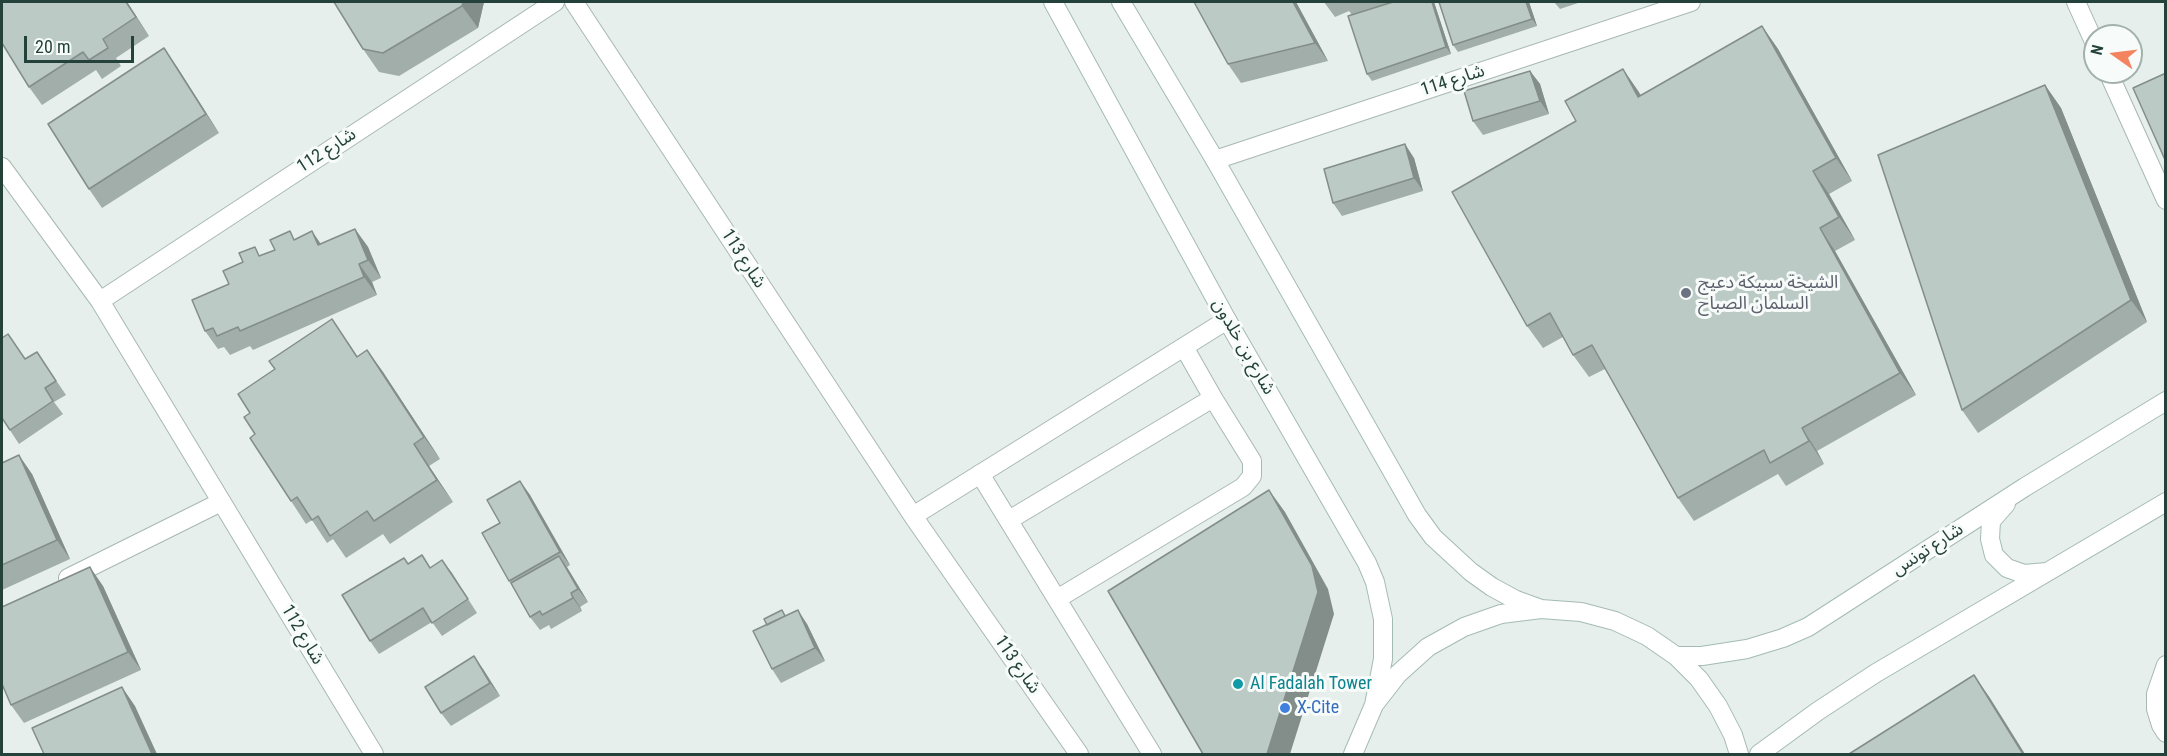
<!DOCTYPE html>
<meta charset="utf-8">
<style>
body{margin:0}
#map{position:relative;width:2167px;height:756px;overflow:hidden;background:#e6efeb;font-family:"Roboto Condensed",sans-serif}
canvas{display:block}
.frame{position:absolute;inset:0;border:3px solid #24423a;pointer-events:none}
.north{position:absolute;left:2083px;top:24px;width:60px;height:60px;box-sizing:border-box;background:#f7fbf9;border:2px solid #a3b1ad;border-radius:50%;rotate:284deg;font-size:16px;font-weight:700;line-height:24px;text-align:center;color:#24423a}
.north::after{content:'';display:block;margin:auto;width:21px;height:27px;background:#f4845f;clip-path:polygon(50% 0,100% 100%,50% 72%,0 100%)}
.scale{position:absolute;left:24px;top:36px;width:110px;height:27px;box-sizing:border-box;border:3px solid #24423a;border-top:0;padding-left:8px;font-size:18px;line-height:21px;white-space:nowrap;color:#24423a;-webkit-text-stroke:4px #f7fbf9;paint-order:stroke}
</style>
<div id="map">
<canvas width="2167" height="756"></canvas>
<div class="frame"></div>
<div class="north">N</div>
<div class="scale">20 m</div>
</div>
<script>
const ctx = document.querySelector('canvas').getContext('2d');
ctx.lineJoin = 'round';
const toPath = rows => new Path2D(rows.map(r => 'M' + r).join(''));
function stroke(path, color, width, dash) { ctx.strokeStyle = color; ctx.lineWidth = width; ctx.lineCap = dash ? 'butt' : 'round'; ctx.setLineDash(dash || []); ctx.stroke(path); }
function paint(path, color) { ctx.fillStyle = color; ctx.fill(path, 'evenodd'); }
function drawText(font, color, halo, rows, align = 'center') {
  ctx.font = font + ' "Roboto Condensed","Noto Sans Arabic",sans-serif'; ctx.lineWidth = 6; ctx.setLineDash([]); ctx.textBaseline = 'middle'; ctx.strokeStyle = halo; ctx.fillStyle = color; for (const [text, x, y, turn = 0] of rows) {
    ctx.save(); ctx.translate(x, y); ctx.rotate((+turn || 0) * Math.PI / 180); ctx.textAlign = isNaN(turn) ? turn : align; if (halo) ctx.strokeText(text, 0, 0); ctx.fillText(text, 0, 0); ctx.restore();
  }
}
const lane = toPath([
 [2076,2,2095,44],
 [2108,72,2166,200],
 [980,474,1152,754],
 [1009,520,1213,398],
 [68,578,221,502],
 [1057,599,1243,487,1252,476,1252,461,1213,398,1184,347],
 [2166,665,2156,694,2156,709,2161,725,2166,733]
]);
const street = toPath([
 [574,2,913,516,1079,754],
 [1215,160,1691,2],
 [2,167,100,301,374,754],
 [100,301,555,2],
 [913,516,1227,320]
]);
const secondary = toPath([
 [1053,2,1227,320,1367,563,1375,582,1383,619,1383,659,1374,705],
 [1121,2,1215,160,1417,515,1433,537,1471,572,1492,587,1516,600,1541,609],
 [2006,504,1991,521,1990,539,1994,555,2007,568,2024,574,2047,572],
 [1676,656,1702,656,1747,649,1783,638,1808,627,2025,487,2166,401],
 [1353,754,1374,705,1398,674,1428,647,1464,627,1501,614,1541,609,1581,612,1615,621,1647,636,1676,656,1699,679,1718,706,1733,735,1739,754],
 [1759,754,1818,711,1876,673,2166,502]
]);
stroke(lane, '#a8b8b2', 20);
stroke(street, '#a8b8b2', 20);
stroke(secondary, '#a4bbb3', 20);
stroke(lane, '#fff', 18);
stroke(street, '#fff', 18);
stroke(secondary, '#fff', 18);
paint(toPath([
 [127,2,149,36,116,58,121,66,102,79,96,70,42,105,29,87],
 [334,2,484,2,478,28,399,76,379,72,363,49],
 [1296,2,1328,61,1241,83,1228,64],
 [1324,2,1434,2,1451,54,1372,81,1367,74,1352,15,1349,11,1335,17],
 [1439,2,1529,2,1537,26,1458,52,1453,45],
 [1554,2,1581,2,1560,9],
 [1762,26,1778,49,1852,181,1829,194,1855,240,1835,251,1916,395,1817,451,1824,464,1786,486,1778,474,1694,521,1678,498,1605,369,1589,377,1573,355,1563,337,1543,348,1527,326,1576,121,1623,69,1641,95],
 [177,67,219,133,102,208,89,189],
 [1530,71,1540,84,1549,114,1483,135,1473,121],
 [2045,85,2061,108,2147,322,1978,433,1962,410],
 [1414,158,1423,191,1342,216,1333,203],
 [355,229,368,247,381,278,372,282,377,295,253,350,250,346,230,355,224,347,218,349,205,331,229,284,275,250,296,239,321,244],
 [348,342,357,356,367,350,383,372,440,459,429,466,453,502,390,544,383,534,346,558,333,539,327,543,312,520,306,524,291,501,255,434,250,413],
 [37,352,66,395,54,402,63,414,19,444,2,418,26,359],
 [2,463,32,474,70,559,2,590],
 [520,481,530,495,570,565,567,567,588,602,580,607,582,611,551,629,549,625,540,630,530,617,509,581,500,523],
 [442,560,477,613,442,636,432,622,379,654,370,641,408,564,431,567],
 [103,586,141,670,24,723,11,705],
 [782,610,786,616,807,624,825,661,781,683,772,669,767,625],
 [483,669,500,696,451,726,441,713]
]), '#a1aea9');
paint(toPath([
 [126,2,127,2,149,36,136,17],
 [463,2,484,2,478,28,462,6],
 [1293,2,1296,2,1328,61,1315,43],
 [1432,2,1434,2,1451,54,1446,47],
 [1526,2,1529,2,1537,26,1532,19],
 [1762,26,1778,49,1852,181,1836,158],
 [164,48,177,67,219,133,206,114],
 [1623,69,1638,91,1654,119,1638,97],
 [1530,71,1540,84,1549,114,1540,101],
 [2045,85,2061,108,2147,322,2131,300],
 [1405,144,1414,158,1423,191,1414,178],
 [1813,171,1829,194,1855,240,1839,217],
 [1820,228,1835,251,1916,395,1900,373],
 [355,229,368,247,381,278,368,260],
 [312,231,325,250,318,245],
 [359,264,372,282,377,295,364,277],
 [367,350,383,372,440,459,424,437],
 [1802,428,1817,451,1824,464,1809,441],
 [414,444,429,466,453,502,437,480],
 [19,455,32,474,70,559,57,540],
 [520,481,530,495,570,565,560,552],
 [1269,490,1285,512,1328,589,1334,614,1290,754,1267,754],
 [559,556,568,569,588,602,578,589],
 [442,560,452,573,477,613,468,599],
 [90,567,103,586,141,670,128,652],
 [571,593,580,607,582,611,573,598],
 [798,610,807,624,825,661,815,648],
 [474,656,483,669,500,696,490,683],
 [1974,675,1990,698,2025,754,2023,754],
 [122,687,135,706,157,754,152,754]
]), '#838d89');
const building = toPath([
 [2,2,126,2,136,17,103,39,108,48,89,60,83,52,29,87,2,43,2,2],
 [334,2,463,2,462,6,383,53,363,49,334,2],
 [1194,2,1293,2,1315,43,1228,64,1194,2],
 [1393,2,1432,2,1446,47,1367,74,1348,16,1393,2],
 [1439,2,1526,2,1532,19,1453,45,1439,2],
 [1762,26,1836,158,1813,171,1839,217,1820,228,1900,373,1802,428,1809,441,1770,463,1764,450,1678,498,1592,345,1573,355,1550,313,1527,326,1452,192,1576,121,1565,101,1623,69,1638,97,1762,26],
 [164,48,206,114,89,189,48,124,164,48],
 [1530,71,1540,101,1473,121,1464,91,1530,71],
 [2166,73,2166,162,2133,88,2166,73],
 [2045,85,2131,300,1962,410,1878,155,2045,85],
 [1405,144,1414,178,1333,203,1324,169,1405,144],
 [355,229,368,260,359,264,364,277,240,331,238,327,217,336,213,328,205,331,192,300,229,284,223,271,243,262,239,253,255,247,259,256,275,250,270,240,290,231,294,240,312,231,318,245,355,229],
 [332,319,357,357,367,350,424,437,414,444,437,480,374,521,367,511,330,536,318,516,312,520,297,497,291,501,250,438,255,434,244,417,250,413,238,394,275,369,269,361,332,319],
 [8,334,25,359,37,352,56,381,45,388,53,401,10,430,2,418,2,338,8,334],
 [19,455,57,540,2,565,2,463,19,455],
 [520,481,560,552,509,581,482,533,500,523,487,500,520,481],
 [1269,490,1312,566,1318,592,1267,754,1203,754,1108,591,1269,490],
 [422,555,430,568,442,560,468,599,432,623,423,608,370,641,342,595,404,558,408,564,422,555],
 [559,556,578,589,571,593,573,598,542,615,540,611,530,617,511,583,559,556],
 [90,567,128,652,11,705,2,684,2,607,90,567],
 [782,610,785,616,767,625,764,619,782,610],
 [798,610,815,648,772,669,753,631,798,610],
 [474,656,490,683,441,713,425,687,474,656],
 [1974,675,2023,754,1849,754,1974,675],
 [122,687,152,754,44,754,32,728,122,687]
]);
paint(building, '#bbcac4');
stroke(building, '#838d89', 1.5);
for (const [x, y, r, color] of [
 [1686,293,6,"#6b7280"],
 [1238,684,6,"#0f9aa8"],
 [1285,708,6,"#3f7fe0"]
]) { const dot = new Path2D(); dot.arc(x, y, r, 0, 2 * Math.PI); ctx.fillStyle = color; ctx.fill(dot); stroke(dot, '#f7fbf9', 2); }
drawText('18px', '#24423a', '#f7fbf9', [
 ["شارع 114",1453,81,-18],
 ["شارع 112",327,151,-33],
 ["شارع 113",743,259,57],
 ["شارع بن خلدون",1243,347,60],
 ["شارع تونس",1928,550,-33],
 ["شارع 112",302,635,59],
 ["شارع 113",1017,665,55]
]);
drawText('18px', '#5b616d', '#f7fbf9', [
 ["الشيخة سبيكة دعيج",1698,283],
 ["السلمان الصباح",1698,304]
], 'left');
drawText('18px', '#0d838f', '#f7fbf9', [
 ["Al Fadalah Tower",1250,684]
], 'left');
drawText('18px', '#366cbe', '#f7fbf9', [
 ["X-Cite",1297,708]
], 'left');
</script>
